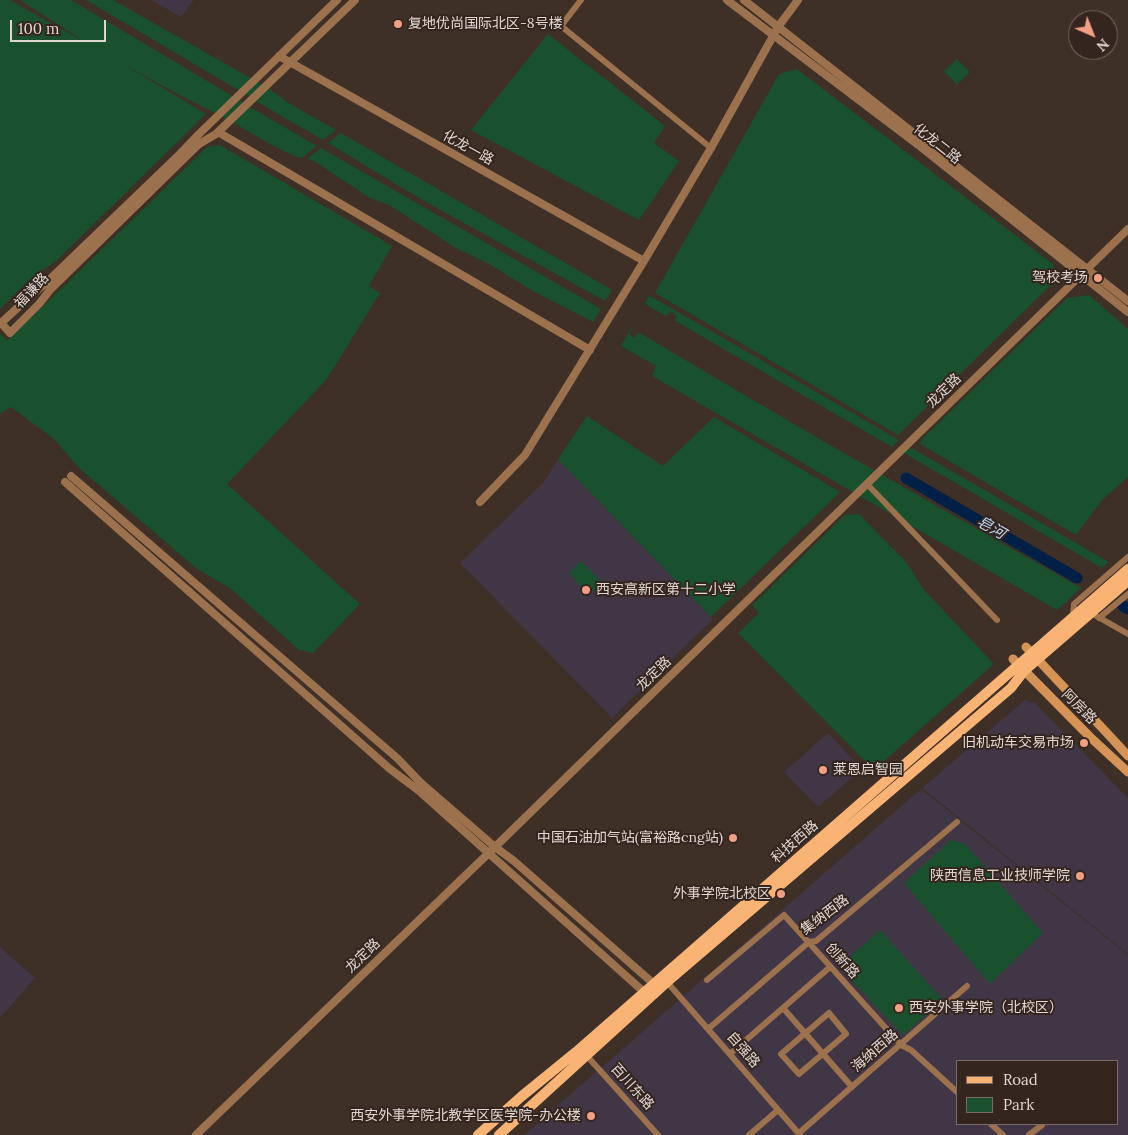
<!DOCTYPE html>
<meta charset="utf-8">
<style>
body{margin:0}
#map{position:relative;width:1128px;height:1135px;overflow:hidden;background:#3e2f27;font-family:Lora,serif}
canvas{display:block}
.legend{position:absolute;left:956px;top:1060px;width:162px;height:65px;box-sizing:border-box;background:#34251e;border:1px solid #796c66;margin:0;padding:6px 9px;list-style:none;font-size:15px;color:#e0d6d1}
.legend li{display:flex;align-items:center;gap:10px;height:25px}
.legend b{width:25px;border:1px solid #796c66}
.north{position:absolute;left:1068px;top:10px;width:50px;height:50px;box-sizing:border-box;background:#34251e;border:1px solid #796c66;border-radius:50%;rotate:136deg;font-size:14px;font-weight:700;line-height:20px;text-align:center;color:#e0d6d1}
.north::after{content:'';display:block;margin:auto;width:18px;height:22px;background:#f39f83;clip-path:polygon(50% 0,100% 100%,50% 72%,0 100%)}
.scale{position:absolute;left:10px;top:20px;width:96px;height:22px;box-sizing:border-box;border:2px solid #e0d6d1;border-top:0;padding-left:6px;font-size:15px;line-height:18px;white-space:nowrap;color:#e0d6d1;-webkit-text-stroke:4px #34251e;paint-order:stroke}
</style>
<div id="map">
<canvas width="1128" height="1135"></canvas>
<ul class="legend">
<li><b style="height:6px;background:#f8b375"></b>Road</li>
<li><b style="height:14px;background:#19502d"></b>Park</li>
</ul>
<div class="north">N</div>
<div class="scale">100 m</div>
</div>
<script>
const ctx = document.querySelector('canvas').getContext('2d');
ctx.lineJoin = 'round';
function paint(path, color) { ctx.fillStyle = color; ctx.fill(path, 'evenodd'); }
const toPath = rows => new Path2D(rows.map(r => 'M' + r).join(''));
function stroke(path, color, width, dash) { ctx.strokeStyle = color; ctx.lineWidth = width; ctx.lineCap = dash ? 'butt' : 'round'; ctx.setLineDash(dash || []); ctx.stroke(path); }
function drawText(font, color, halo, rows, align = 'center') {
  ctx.font = font + ' Lora,"Noto Sans SC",serif'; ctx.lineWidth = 4; ctx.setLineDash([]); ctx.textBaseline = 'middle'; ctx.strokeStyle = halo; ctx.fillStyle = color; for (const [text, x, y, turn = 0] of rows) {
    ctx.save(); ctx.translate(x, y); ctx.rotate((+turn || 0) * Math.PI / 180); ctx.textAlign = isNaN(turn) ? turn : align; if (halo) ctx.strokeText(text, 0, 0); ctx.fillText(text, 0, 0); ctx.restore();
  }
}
paint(toPath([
 [151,0,194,0,181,17],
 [558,459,713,619,612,718,460,563,544,482],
 [1025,700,1035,703,1128,798,1128,954,922,788],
 [828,733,862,769,818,807,784,772],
 [921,789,1128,955,1128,1135,524,1135],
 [957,1061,1117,1061,1117,1124,957,1124],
 [0,947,35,978,0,1018]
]), '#413645');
paint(toPath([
 [0,0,10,0,88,44,20,0,71,0,244,103,227,119,172,91,125,65,206,114,57,260,28,281,0,309],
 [86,0,113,0,263,85,250,97],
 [548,34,665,126,654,143,679,161,639,220,471,130],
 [957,59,970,72,957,85,944,71],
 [797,69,1053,264,1054,282,898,435,655,293,779,74],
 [267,87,287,102,336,130,323,140,254,100],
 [248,106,317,146,302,158,294,156,270,144,232,122],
 [341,133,612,290,605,301,419,198,328,143],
 [220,145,392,246,369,286,380,293,327,379,227,484,360,604,313,653,299,650,231,589,196,568,79,468,54,439,11,407,0,414,0,333,7,341,207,147],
 [321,148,601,309,593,322,531,290,491,265,456,248,389,205,370,198,314,161,307,159],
 [1089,295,1128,329,1128,477,1102,500,1076,535,920,444,922,439,1067,298],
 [649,296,661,302,899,440,892,447,674,320,677,317,671,311,666,316,645,304],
 [631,328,632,329,629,334,634,338,638,332,821,440,1081,588,1057,610,652,376,656,366,621,346],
 [587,416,663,466,714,417,840,492,711,617,558,459],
 [903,443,1109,562,1102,568,897,449],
 [859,514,907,563,924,590,994,664,874,770,738,633,759,613,752,605,845,515],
 [581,561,602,582,589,595,569,573],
 [951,840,965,844,1043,933,990,984,904,883],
 [880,930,943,1000,903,1035,839,967]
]), '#19502d');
stroke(toPath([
 [906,478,1077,578],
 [1123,606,1128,609]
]), '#002048', 11);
stroke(toPath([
 [581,0,561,26,711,148],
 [867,484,997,620],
 [1091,613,1128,634],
 [1073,616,1074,604,1128,557],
 [1099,618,1128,594],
 [707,980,784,915,901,1045,911,1050,957,1092],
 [667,982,800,1135],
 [783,1008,852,1087],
 [829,1013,846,1034,799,1074,781,1054,829,1013],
 [708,1029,809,942,816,941,957,822],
 [730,1054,830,967],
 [587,1056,658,1135],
 [991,1124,1003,1135],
 [799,1133,967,986],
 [749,1135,778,1110],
 [1029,1135,1042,1125]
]), '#9c714d', 6);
stroke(toPath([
 [337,0,199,134,178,156,45,284,27,299,1,323,10,333,39,304,50,290,199,144,216,134,355,0],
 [727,0,921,147,1128,312],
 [744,0,1128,301],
 [279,56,644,261],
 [218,132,590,350],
 [71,476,397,758,421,783,495,847,514,861,654,984],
 [65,482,390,769,418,790,644,992],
 [480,502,525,455,644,261,711,148,778,27,798,0],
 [196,1135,495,847,1128,229]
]), '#9c714d', 8);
stroke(toPath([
 [1026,647,1106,732,1128,756],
 [1013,659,1090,737,1128,772]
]), '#d69356', 9);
stroke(toPath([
 [478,1135,522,1096,576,1052,1128,569],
 [499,1135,667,982,1011,688,1024,671,1128,581]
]), '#f8b375', 10);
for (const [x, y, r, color] of [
 [398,24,5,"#f39f83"],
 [1098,278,5,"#f39f83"],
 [586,590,5,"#f39f83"],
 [1084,743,5,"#f39f83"],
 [823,770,5,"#f39f83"],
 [733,838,5,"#f39f83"],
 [1080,876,5,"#f39f83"],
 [781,894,5,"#f39f83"],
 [899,1008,5,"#f39f83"],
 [591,1116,5,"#f39f83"]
]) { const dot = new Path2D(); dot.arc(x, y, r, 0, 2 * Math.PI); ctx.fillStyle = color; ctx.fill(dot); stroke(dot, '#34251e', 2); }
drawText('14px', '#e0d6d1', '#34251e', [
 ["复地优尚国际北区-8号楼",408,24,"left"],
 ["驾校考场",1088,278],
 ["西安高新区第十二小学",596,590,"left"],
 ["旧机动车交易市场",1074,743],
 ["莱恩启智园",833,770,"left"],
 ["中国石油加气站(富裕路cng站)",723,838],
 ["陕西信息工业技师学院",1070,876],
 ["外事学院北校区",771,894],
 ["西安外事学院（北校区）",909,1008,"left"],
 ["西安外事学院北教学区医学院-办公楼",581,1116]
], 'right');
drawText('14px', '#e0d6d1', '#34251e', [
 ["化龙二路",937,144,38],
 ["化龙一路",468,148,29],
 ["福谦路",32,291,-47],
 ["龙定路",944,391,-44],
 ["龙定路",654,674,-44],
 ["阿房路",1079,707,45],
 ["科技西路",795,842,-41],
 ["集纳西路",825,915,-37],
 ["龙定路",363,956,-44],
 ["创新路",842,961,48],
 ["自强路",743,1050,49],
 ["海纳西路",875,1051,-41],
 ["百川东路",632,1087,48]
]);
drawText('italic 15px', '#bfd8f9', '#34251e', [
 ["皂河",991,528,30]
]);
</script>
